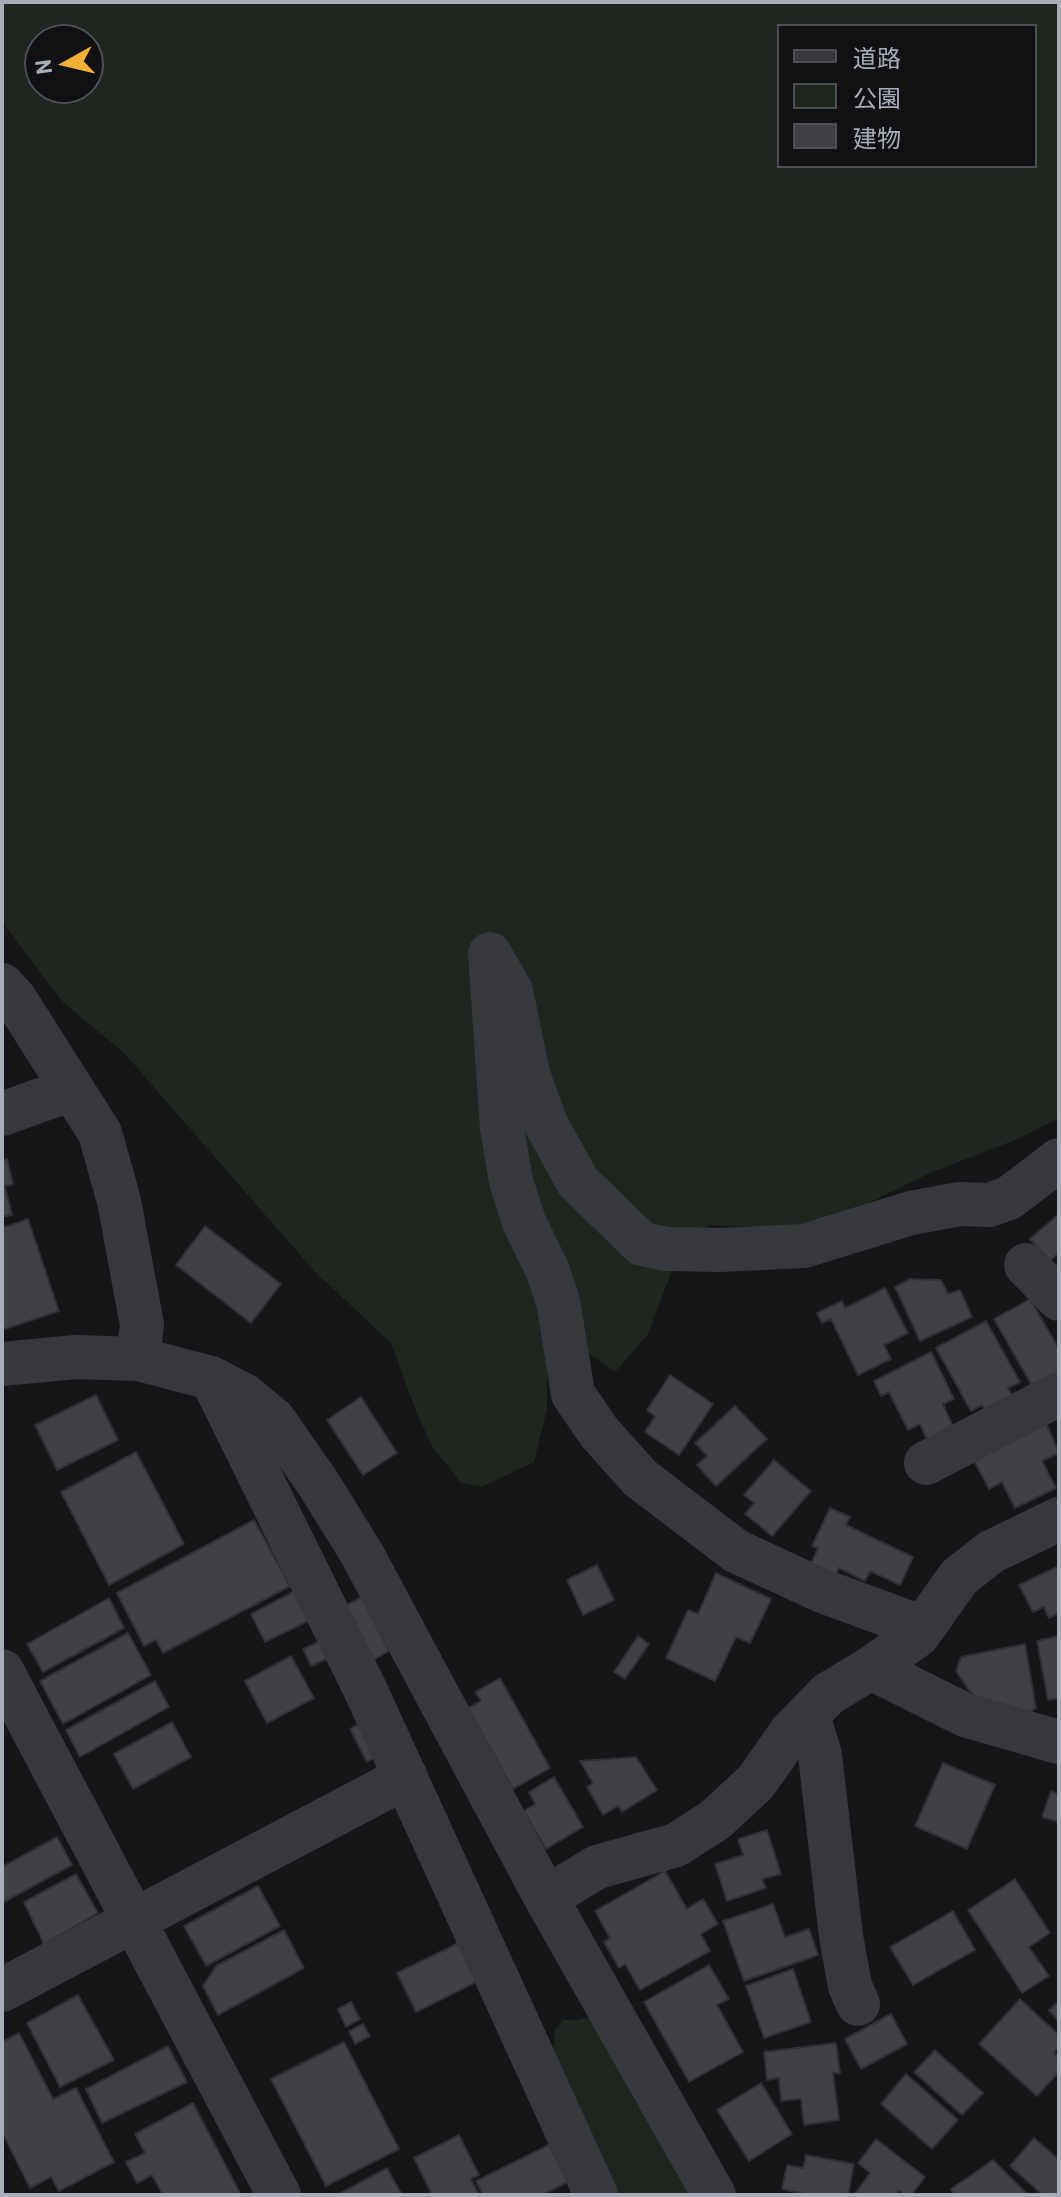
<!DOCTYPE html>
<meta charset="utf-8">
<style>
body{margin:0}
#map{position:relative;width:1061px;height:2197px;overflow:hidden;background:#161618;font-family:Barlow,"Noto Sans JP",sans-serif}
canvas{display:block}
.frame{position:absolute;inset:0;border:4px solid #a8adb8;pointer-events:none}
.legend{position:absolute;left:777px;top:24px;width:260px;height:144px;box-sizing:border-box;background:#111113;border:2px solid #4d4f55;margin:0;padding:10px 14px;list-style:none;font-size:24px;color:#a8adb8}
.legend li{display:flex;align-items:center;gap:16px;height:40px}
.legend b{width:40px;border:2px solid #4d4f55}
.north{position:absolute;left:24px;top:24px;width:80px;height:80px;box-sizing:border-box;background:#111113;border:2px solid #4d4f55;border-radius:50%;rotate:262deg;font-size:22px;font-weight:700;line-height:32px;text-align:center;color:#a8adb8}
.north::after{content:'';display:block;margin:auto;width:28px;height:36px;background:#f2b134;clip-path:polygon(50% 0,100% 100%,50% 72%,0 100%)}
</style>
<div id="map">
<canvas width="1061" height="2197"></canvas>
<div class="frame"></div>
<ul class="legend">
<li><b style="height:10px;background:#37383d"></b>道路</li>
<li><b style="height:22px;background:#1e261f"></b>公園</li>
<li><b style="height:22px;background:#404145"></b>建物</li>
</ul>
<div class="north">N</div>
</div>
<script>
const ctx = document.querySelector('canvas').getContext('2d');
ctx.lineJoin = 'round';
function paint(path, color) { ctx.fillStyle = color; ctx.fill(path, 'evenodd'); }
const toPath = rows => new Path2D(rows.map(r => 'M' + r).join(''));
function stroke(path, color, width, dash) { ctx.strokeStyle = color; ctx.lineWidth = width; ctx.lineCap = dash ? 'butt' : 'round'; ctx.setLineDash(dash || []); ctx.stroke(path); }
paint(toPath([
 [2,2,1059,2,1059,1118,1020,1138,928,1174,827,1223,772,1227,709,1225,671,1273,648,1334,615,1372,580,1348,547,1371,547,1409,534,1462,482,1487,461,1483,432,1446,416,1411,391,1343,314,1271,125,1054,63,1002,2,922],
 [779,26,1035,26,1035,166,779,166],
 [40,40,88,40,88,88,40,88],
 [587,2017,599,2027,627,2064,634,2101,652,2116,691,2195,617,2195,551,2069,555,2030,563,2020,579,2020]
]), '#1e261f');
const building = toPath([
 [7,1159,13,1184,5,1186,12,1215,2,1217,2,1161,7,1159],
 [1059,1214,1059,1253,1049,1261,1030,1239,1059,1214],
 [28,1219,59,1311,2,1330,2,1228,28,1219],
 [205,1226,281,1284,251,1323,176,1265,205,1226],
 [910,1279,941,1280,948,1294,960,1290,972,1317,920,1341,895,1287,910,1279],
 [885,1288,908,1333,884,1345,891,1359,858,1375,831,1319,822,1323,817,1313,842,1301,845,1308,885,1288],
 [1030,1299,1059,1349,1059,1377,1035,1391,994,1319,1030,1299],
 [986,1321,1020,1382,1008,1388,1013,1397,986,1413,982,1405,971,1411,936,1348,986,1321],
 [931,1352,954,1399,943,1404,953,1427,927,1440,920,1424,908,1430,889,1392,881,1396,874,1381,931,1352],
 [670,1375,713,1404,679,1455,645,1432,655,1416,647,1410,670,1375],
 [96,1395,118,1440,57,1470,35,1425,96,1395],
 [361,1397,397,1453,363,1475,327,1420,361,1397],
 [735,1406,767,1439,716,1486,697,1465,707,1456,695,1443,735,1406],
 [1046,1423,1059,1453,1042,1461,1056,1488,1015,1508,1002,1482,989,1489,973,1459,1046,1423],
 [136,1452,184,1544,109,1585,61,1492,136,1452],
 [774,1460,811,1491,772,1536,745,1514,754,1503,744,1495,774,1460],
 [830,1508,850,1517,846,1525,913,1557,900,1585,870,1571,865,1581,839,1568,835,1576,811,1564,818,1548,812,1546,830,1508],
 [254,1520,290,1586,163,1653,156,1640,144,1646,117,1593,254,1520],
 [597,1565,614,1600,583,1615,567,1580,597,1565],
 [1059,1566,1059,1613,1049,1618,1044,1607,1033,1612,1019,1585,1059,1566],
 [716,1573,771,1599,750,1643,736,1637,715,1681,666,1658,688,1610,698,1614,716,1573],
 [295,1591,310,1620,265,1642,251,1614,295,1591],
 [362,1597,389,1651,373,1660,345,1606,362,1597],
 [109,1598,124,1628,43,1672,27,1644,109,1598],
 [128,1633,151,1675,63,1724,40,1681,128,1633],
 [638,1636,649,1644,625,1679,614,1672,638,1636],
 [1059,1636,1059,1698,1048,1700,1037,1641,1059,1636],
 [325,1639,333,1656,311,1666,303,1649,325,1639],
 [1025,1644,1036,1708,1020,1720,985,1706,968,1689,956,1671,961,1657,1025,1644],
 [291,1656,314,1698,267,1723,245,1681,291,1656],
 [500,1678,550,1768,513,1789,468,1708,481,1701,475,1692,500,1678],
 [155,1681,169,1707,80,1757,66,1730,155,1681],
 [364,1721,381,1754,367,1762,350,1729,364,1721],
 [172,1722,191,1757,133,1789,114,1754,172,1722],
 [636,1757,657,1790,622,1812,618,1806,603,1815,587,1787,593,1783,580,1761,636,1757],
 [943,1763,995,1785,967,1849,915,1826,943,1763],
 [554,1777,583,1827,546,1849,524,1811,535,1804,529,1792,554,1777],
 [1051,1791,1058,1794,1059,1791,1059,1822,1042,1817,1051,1791],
 [767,1830,781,1874,762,1879,766,1888,727,1901,715,1864,743,1855,738,1839,767,1830],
 [57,1837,72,1865,2,1903,2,1867,57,1837],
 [665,1871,687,1909,703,1899,718,1924,701,1934,710,1951,640,1990,625,1964,619,1968,604,1942,610,1938,595,1911,665,1871],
 [76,1874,98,1913,44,1944,24,1902,76,1874],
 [1015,1879,1050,1933,1029,1947,1049,1976,1022,1993,968,1910,1015,1879],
 [258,1886,280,1926,206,1966,184,1926,258,1886],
 [773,1904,785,1937,809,1929,818,1955,744,1981,723,1921,773,1904],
 [953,1911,975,1950,913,1985,890,1947,953,1911],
 [284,1930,304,1968,218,2015,203,1986,216,1966,284,1930],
 [463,1941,482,1979,416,2012,397,1973,463,1941],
 [709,1965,729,1999,717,2005,743,2052,689,2082,644,2002,709,1965],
 [793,1969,811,2022,764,2038,746,1986,793,1969],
 [78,1995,114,2060,60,2087,27,2023,78,1995],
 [1020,1999,1059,2035,1059,2047,1054,2053,1059,2058,1059,2072,1037,2096,979,2044,1020,1999],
 [1059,2001,1059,2022,1049,2010,1059,2001],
 [351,2002,360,2019,346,2027,338,2009,351,2002],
 [891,2014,907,2044,861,2069,845,2039,891,2014],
 [363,2024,370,2036,355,2044,349,2031,363,2024],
 [19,2033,53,2099,76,2088,114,2162,59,2191,51,2177,30,2188,2,2132,2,2042,19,2033],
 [344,2042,399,2149,326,2186,271,2079,344,2042],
 [836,2043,840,2073,833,2073,839,2120,804,2125,801,2099,781,2101,779,2078,767,2080,764,2052,836,2043],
 [168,2046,187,2082,102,2123,86,2089,168,2046],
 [935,2050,983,2093,962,2115,914,2072,935,2050],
 [906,2074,958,2120,932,2149,881,2104,906,2074],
 [761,2083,792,2134,749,2161,717,2110,761,2083],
 [193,2103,241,2195,163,2195,152,2175,137,2183,126,2162,145,2153,135,2134,193,2103],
 [459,2135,479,2175,471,2179,479,2195,432,2195,414,2158,459,2135],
 [1034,2138,1059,2160,1059,2195,1043,2195,1010,2166,1034,2138],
 [876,2139,925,2177,911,2195,904,2195,899,2190,895,2195,854,2195,870,2173,858,2163,876,2139],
 [549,2145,568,2182,542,2195,483,2195,476,2181,549,2145],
 [806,2155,854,2164,848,2195,800,2195,801,2193,782,2189,787,2165,803,2168,806,2155],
 [993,2160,1028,2195,954,2195,951,2189,993,2160],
 [387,2168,402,2195,337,2195,387,2168]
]);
paint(building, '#404145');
stroke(building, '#303034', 2);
stroke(toPath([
 [2,985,15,999,72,1089],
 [2,1114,72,1089,100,1133,119,1201,142,1325,138,1359],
 [1026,1265,1059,1299],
 [2,1364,76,1357,138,1359,211,1378,244,1395,274,1420,318,1483,362,1554,546,1898,714,2195],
 [212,1379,365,1689,596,2195],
 [926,1463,1059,1394],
 [923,1628,820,1590,736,1551,640,1478,599,1432,573,1394,558,1301,547,1269,524,1222,511,1181,502,1128,490,954,511,991,528,1074,546,1124,578,1182,642,1244,667,1249,720,1250,804,1246,911,1213,960,1204,989,1205,1009,1198,1059,1160],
 [871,1668,965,1715,1059,1742],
 [2,1671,279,2195],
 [808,1715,820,1755,841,1936,850,1986,858,2004],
 [546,1898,597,1867,676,1845,715,1820,756,1782,791,1732,828,1694,871,1668,918,1635,959,1577,991,1552,1059,1519],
 [2,1990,406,1777]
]), '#37383d', 44);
</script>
